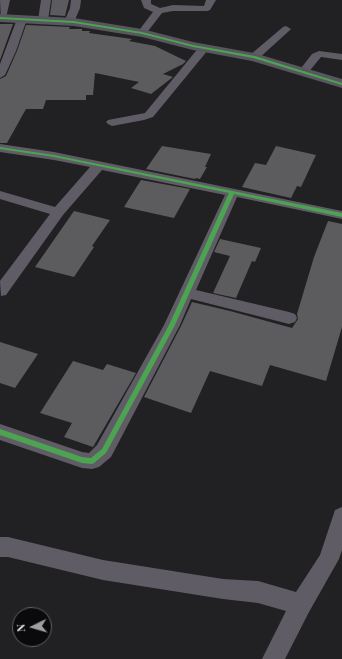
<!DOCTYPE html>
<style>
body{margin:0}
#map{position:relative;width:342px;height:659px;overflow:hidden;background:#212023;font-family:"Playfair Display",serif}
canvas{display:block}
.north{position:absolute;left:12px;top:607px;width:40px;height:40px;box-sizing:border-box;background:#0a090c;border:1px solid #616063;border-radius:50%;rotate:265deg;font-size:11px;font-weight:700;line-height:16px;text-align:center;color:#e3e2e6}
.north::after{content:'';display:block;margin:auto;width:14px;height:18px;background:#9f9ea2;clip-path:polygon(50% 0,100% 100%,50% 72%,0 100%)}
</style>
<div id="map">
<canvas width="342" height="659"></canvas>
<div class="north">N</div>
</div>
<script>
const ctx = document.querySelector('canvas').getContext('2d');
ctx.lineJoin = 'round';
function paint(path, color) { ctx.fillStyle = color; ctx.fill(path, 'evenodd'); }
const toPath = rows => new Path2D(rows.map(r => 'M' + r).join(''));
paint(toPath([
 [52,0,69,0,65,16,50,15],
 [0,24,13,24,0,60],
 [26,25,70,27,69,29,82,29,82,31,90,31,89,33,132,39,129,41,155,46,186,61,183,64,163,74,173,77,151,94,131,88,139,82,95,73,93,95,86,95,86,100,46,100,43,109,26,109,7,143,0,143,0,79,6,76,17,51],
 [162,146,211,154,205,167,207,167,200,179,196,178,195,179,146,169],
 [276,146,316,155,301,187,297,186,291,198,242,187,255,163,266,165],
 [141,180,190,189,174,218,124,207],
 [74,211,110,220,92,246,94,247,74,277,35,267],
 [328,221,342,224,342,327,326,381,270,365,262,386,210,371,191,413,144,397,181,326,192,302,230,311,292,328,298,319,297,314,314,257],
 [220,239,261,248,255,262,252,261,236,298,213,293,230,256,214,252],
 [0,342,38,354,15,388,0,383],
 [73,361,103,370,107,364,136,373,93,447,64,437,72,423,40,413]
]), '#5c5c5e');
paint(toPath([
 [0,0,10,0,6,18,1,21,0,0],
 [41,0,51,0,48,20,43,23,38,20,41,0],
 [71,0,81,0,80,8,74,22,69,25,64,22,70,8,71,0],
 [141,0,151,0,151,4,160,8,173,5,204,6,206,0,216,0,210,10,207,11,173,11,162,13,145,35,142,36,137,33,153,12,144,8,141,0],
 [22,16,27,19,16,51,5,75,0,78,0,64,17,19,22,16],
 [286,26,291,29,289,31,258,59,250,59,249,57,250,55,283,27,286,26],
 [204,45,208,46,209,48,208,50,153,117,144,120,112,126,108,124,106,122,108,120,145,113,200,46,204,45],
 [319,51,342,54,342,60,321,57,307,74,299,74,298,72,312,54,319,51],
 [0,144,54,152,342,211,342,219,237,197,196,290,289,312,295,314,297,318,295,322,289,324,191,299,180,325,111,457,99,467,92,469,82,468,0,440,0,424,82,452,89,453,97,445,164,325,225,195,102,170,63,215,6,295,1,296,0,281,50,214,0,199,0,191,55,207,90,167,54,160,0,152,0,144],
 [342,507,342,550,339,559,309,612,285,659,262,659,286,611,258,603,223,599,103,580,8,557,0,557,0,537,8,537,103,560,223,579,258,581,296,592,320,555,335,510,342,507]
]), '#5f5c65');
paint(toPath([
 [0,14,74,18,142,29,193,42,254,53,342,79,342,88,252,61,193,50,142,37,74,26,0,22,0,14]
]), '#58565e');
paint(toPath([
 [0,17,74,21,142,32,193,45,255,56,342,83,342,85,253,58,193,47,142,34,74,23,0,19,0,17],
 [0,147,54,155,342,213,342,217,234,194,175,325,106,453,94,463,92,464,82,463,0,435,0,429,82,457,91,458,102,449,169,325,229,193,54,157,0,149,0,147]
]), '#4ca352');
</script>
